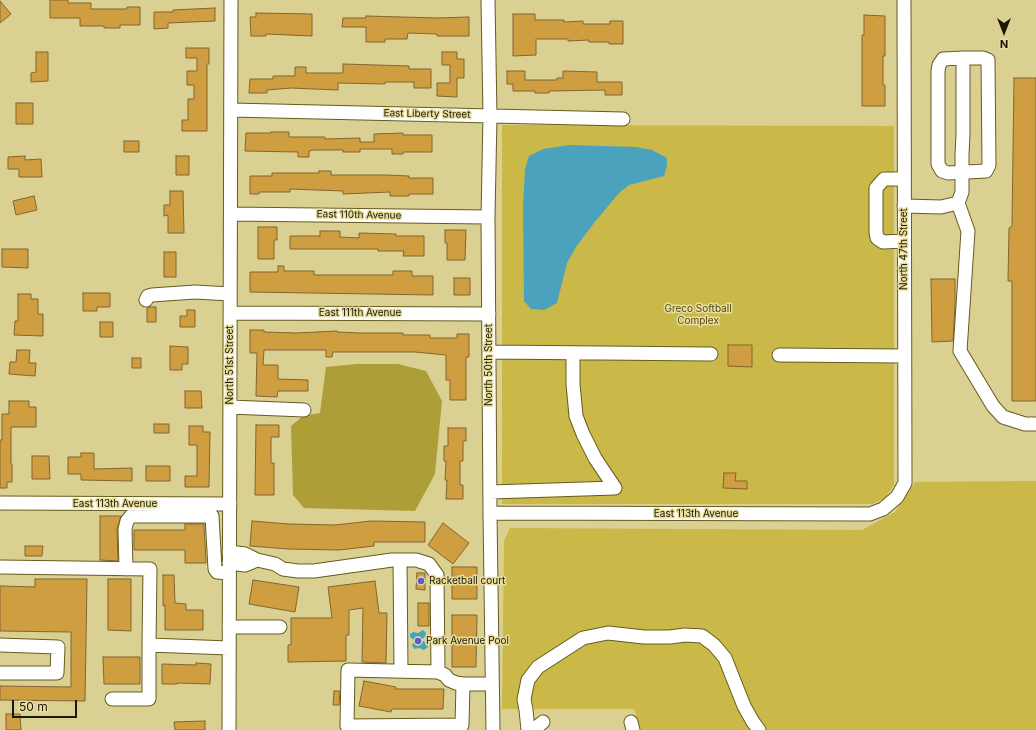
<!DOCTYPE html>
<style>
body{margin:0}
#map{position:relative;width:1036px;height:730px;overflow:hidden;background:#d9d092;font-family:Inter,sans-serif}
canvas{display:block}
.north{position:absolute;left:984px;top:12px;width:40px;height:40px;-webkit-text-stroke:3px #e7dd9f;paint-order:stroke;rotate:180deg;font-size:11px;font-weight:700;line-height:16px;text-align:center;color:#1c1801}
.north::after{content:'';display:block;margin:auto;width:14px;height:18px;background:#1c1801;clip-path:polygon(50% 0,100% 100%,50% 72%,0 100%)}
.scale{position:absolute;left:12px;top:700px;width:65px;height:18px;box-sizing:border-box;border:2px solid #1c1801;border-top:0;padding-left:5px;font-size:12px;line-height:14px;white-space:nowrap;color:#1c1801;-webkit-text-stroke:3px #e7dd9f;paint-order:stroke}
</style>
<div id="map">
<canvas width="1036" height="730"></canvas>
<div class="north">N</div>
<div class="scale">50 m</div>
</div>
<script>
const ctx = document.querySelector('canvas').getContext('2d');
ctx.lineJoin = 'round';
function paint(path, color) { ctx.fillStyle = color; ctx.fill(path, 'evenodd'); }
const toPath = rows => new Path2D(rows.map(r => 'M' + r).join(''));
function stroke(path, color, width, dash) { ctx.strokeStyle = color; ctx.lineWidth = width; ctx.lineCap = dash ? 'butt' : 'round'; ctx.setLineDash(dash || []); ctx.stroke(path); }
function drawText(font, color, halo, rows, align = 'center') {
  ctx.font = font + ' Inter,sans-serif'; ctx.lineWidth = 3; ctx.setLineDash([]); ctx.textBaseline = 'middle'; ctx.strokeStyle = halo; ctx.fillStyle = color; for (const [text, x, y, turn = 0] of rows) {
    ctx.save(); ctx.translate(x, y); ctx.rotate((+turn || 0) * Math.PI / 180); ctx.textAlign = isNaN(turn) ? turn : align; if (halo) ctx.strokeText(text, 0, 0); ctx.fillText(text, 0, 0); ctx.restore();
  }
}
paint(toPath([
 [502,125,894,126,894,485,885,498,873,504,502,504],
 [1036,481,1036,730,641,730,634,709,502,709,504,541,510,528,862,530,895,512,915,482]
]), '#cab848');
paint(toPath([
 [356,364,398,364,426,371,442,401,435,474,415,511,304,508,293,495,291,426,303,416,320,413,326,367]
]), '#ae9e37');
paint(toPath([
 [570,145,636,147,652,150,667,158,667,166,664,176,629,185,619,193,594,223,576,247,567,263,557,303,544,310,531,309,524,301,523,208,525,169,529,156,543,149],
 [423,630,426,633,425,637,422,639,423,641,427,643,428,647,424,650,419,648,414,649,412,645,415,641,410,637,410,634,413,632,418,633]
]), '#4aa2bd');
const building = toPath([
 [50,0,68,0,68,3,91,3,91,9,127,9,127,7,140,7,140,25,120,25,120,28,104,28,104,26,80,26,80,18,50,18,50,0],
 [0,1,11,14,0,23,0,1],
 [215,8,215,21,168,23,168,28,154,29,154,12,173,12,173,10,215,8],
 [256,13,312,14,312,36,266,34,266,36,251,36,250,17,256,17,256,13],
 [513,14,535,14,535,20,564,20,564,22,583,21,583,24,610,24,610,21,623,21,623,44,609,44,609,42,589,42,589,40,568,41,568,39,536,39,536,55,513,56,513,14],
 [864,15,885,16,885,56,883,56,883,85,885,85,885,106,862,106,862,35,864,35,864,15],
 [366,16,438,18,469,17,469,36,437,36,437,34,408,33,407,39,385,39,385,42,366,42,366,27,342,27,343,18,366,18,366,16],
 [186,48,209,48,209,64,207,64,207,131,182,131,182,120,188,120,188,99,194,99,194,85,187,85,187,71,197,71,197,58,186,58,186,48],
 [36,52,48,52,48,81,31,82,31,73,36,72,36,52],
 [442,52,457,52,457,59,464,59,464,78,457,78,457,97,437,96,437,83,450,83,450,65,442,65,442,52],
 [343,64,409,66,409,69,431,69,431,88,414,88,414,82,385,82,385,84,338,83,338,90,291,88,267,90,267,93,249,93,250,79,273,79,273,76,295,76,295,67,306,67,306,73,343,73,343,64],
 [507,71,525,71,525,80,557,80,557,78,563,78,563,71,597,72,597,82,622,82,622,95,605,95,605,90,549,91,549,93,535,93,535,91,513,91,513,84,507,84,507,71],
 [1014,78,1036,78,1036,401,1012,401,1012,281,1008,281,1009,228,1012,226,1014,78],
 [16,103,33,103,33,124,16,124,16,103],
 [271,132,289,132,289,137,325,137,325,139,360,138,360,142,374,142,374,134,403,133,403,135,432,135,432,152,403,152,403,154,392,154,392,149,360,149,360,152,343,152,343,150,314,150,309,151,309,157,298,157,298,152,245,151,246,133,271,133,271,132],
 [124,141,139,141,139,152,124,152,124,141],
 [25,156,25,160,41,159,42,177,19,177,19,169,8,169,8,157,25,156],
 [176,156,189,156,189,175,176,175,176,156],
 [319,171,331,171,331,175,386,175,409,176,409,178,433,178,433,194,409,194,409,196,390,196,390,192,343,194,343,191,290,189,290,192,259,192,259,194,250,194,250,176,272,176,272,173,319,173,319,171],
 [170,191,183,191,184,233,168,233,168,215,164,216,164,205,170,205,170,191],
 [34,196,37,210,16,215,13,201,34,196],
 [258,227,277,227,277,240,274,240,274,259,258,259,258,227],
 [445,230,466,230,465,260,447,260,447,243,445,243,445,230],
 [320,231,340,231,340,237,359,238,359,233,396,234,396,236,424,236,424,256,403,256,404,251,378,251,378,249,290,249,290,236,320,236,320,231],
 [2,249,28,249,28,268,2,267,2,249],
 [164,252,176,252,176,277,164,277,164,252],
 [278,266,284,266,284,271,314,271,314,275,393,275,393,271,412,271,412,276,433,276,433,295,250,292,250,272,278,272,278,266],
 [454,278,470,278,470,295,454,295,454,278],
 [931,279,955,279,955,305,953,341,932,342,931,279],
 [83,293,110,293,110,307,97,307,97,311,83,311,83,293],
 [18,294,31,294,31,299,38,299,38,314,43,314,43,336,14,335,15,321,18,321,18,294],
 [150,307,156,307,156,322,147,322,147,308,150,307],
 [187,310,195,310,195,327,180,327,180,316,187,316,187,310],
 [100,322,113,322,113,337,100,337,100,322],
 [250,330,264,330,264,332,296,333,337,331,337,332,360,333,403,333,403,335,430,335,430,338,457,338,457,334,469,334,469,357,466,357,466,400,450,400,450,380,446,380,446,355,415,352,333,352,332,357,326,357,326,350,264,350,263,365,278,365,278,379,308,380,308,391,278,391,277,397,256,396,257,353,250,353,250,330],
 [728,345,752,345,752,367,728,366,728,345],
 [170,346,188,347,188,364,182,364,182,370,170,370,170,346],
 [17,350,30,350,29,363,36,363,35,376,9,374,10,362,16,362,17,350],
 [132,358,141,358,141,368,132,368,132,358],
 [185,391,201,391,202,408,185,408,185,391],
 [9,401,29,401,29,407,36,407,36,427,11,427,11,464,12,464,12,482,7,482,7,488,0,488,0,440,2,440,2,414,9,414,9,401],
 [154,424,169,424,169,433,154,433,154,424],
 [256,425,279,425,279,437,271,437,271,463,274,463,274,495,255,495,256,425],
 [189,426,203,426,203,432,210,432,209,487,185,487,185,476,197,476,197,445,189,445,189,426],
 [448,428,466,428,466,441,463,441,463,461,460,461,460,485,463,485,463,499,446,499,447,480,445,480,446,461,444,461,444,446,448,446,448,428],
 [81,453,94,453,94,469,132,468,132,481,81,480,81,474,68,474,68,457,81,457,81,453],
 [32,456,49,456,50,479,32,479,32,456],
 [146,466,170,466,170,481,146,481,146,466],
 [724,473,736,473,735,481,747,481,747,489,723,488,724,473],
 [100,516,121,516,117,529,118,561,100,560,100,516],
 [252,521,289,524,335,525,371,521,425,522,425,542,374,542,374,546,339,550,288,549,250,546,252,521],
 [443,523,469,543,453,564,428,545,443,523],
 [185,524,204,524,206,563,185,563,185,550,134,550,134,530,185,530,185,524],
 [25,546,43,546,42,556,25,556,25,546],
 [452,567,477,567,477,599,452,599,452,567],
 [417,573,425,573,425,590,416,589,417,573],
 [163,575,174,575,175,603,186,604,186,610,203,610,203,630,165,630,165,605,163,606,163,575],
 [35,579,87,579,85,701,0,700,0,686,71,687,71,632,0,631,0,586,35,587,35,579],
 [108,579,131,579,131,631,108,630,108,579],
 [253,580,299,587,295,612,249,604,253,580],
 [375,581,379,613,387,613,386,663,362,662,363,608,349,610,349,635,346,635,346,661,288,662,288,645,291,645,291,618,332,618,328,587,375,581],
 [418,603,429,603,429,626,418,626,418,603],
 [452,615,477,615,476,667,452,667,452,615],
 [103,657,140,657,140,684,104,684,103,657],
 [196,663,211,664,210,684,177,683,177,684,162,684,162,664,196,665,196,663],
 [364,681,396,687,395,689,444,689,443,709,392,709,391,712,359,706,364,681],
 [334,691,340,691,339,705,333,705,334,691],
 [6,714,20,714,21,730,6,730,6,714],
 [205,721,205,730,175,730,174,722,205,721]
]);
paint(building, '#cf9e41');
stroke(building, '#83652f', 1);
const minor = toPath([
 [488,0,490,116,488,217,490,513,493,730],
 [963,58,983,58,988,60,989,165,986,171,948,173,942,171,938,164,938,71,939,65,943,59,963,58],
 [231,110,623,119],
 [904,179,884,179,876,188,876,232,877,238,883,242,904,241],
 [958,203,968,231,960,351,993,406,1003,417,1025,424,1036,424],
 [904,206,941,207,958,203,962,192,962,155,963,134,963,58],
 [231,214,488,217],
 [146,300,148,296,152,295,195,292,230,294],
 [230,313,489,314],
 [489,352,711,354],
 [779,355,904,356],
 [230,407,304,410],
 [490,492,615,488,595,458,583,434,576,416,573,384,573,353],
 [0,503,230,504],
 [490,513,870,514,883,509,897,497,905,483,904,0],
 [229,552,245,554,257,560,275,564,283,569,298,571,314,571,392,560,416,560,429,564,437,575,438,672],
 [400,560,401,671],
 [229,563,245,565,257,560],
 [0,567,150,569,149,645,229,648],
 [126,569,125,529,127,521,131,516,212,516,215,569,217,572,229,573],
 [229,627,280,627],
 [0,645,58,647,57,673,0,673],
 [463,684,462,725,347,726,348,670,438,672,445,675,449,680,456,683,463,684,492,684],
 [112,699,149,699,149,645],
 [631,722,633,730],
 [229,730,231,0],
 [528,730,526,710,524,699,528,680,538,667,583,638,608,633,644,637,670,637,685,635,702,636,714,645,725,658,744,706,753,722,759,730],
 [537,730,538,726,543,722]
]);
stroke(minor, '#655c1f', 15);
stroke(minor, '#fff', 13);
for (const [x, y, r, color] of [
 [421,581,4,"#5f58d1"],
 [418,641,4,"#5f58d1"]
]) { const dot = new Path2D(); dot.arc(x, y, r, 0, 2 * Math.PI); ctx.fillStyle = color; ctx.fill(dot); stroke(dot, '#e7dd9f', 1.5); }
drawText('10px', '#1c1801', '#e7dd9f', [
 ["East Liberty Street",427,114,1],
 ["East 110th Avenue",359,215,1],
 ["North 47th Street",904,249,-90],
 ["East 111th Avenue",360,313],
 ["North 51st Street",230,365,-90],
 ["North 50th Street",489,365,-90],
 ["East 113th Avenue",115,504],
 ["East 113th Avenue",696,514]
]);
drawText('10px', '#514912', '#e7dd9f', [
 ["Greco Softball",698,309],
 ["Complex",698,321]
]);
drawText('10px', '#1c1801', '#e7dd9f', [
 ["Racketball court",429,581],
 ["Park Avenue Pool",426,641]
], 'left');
</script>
